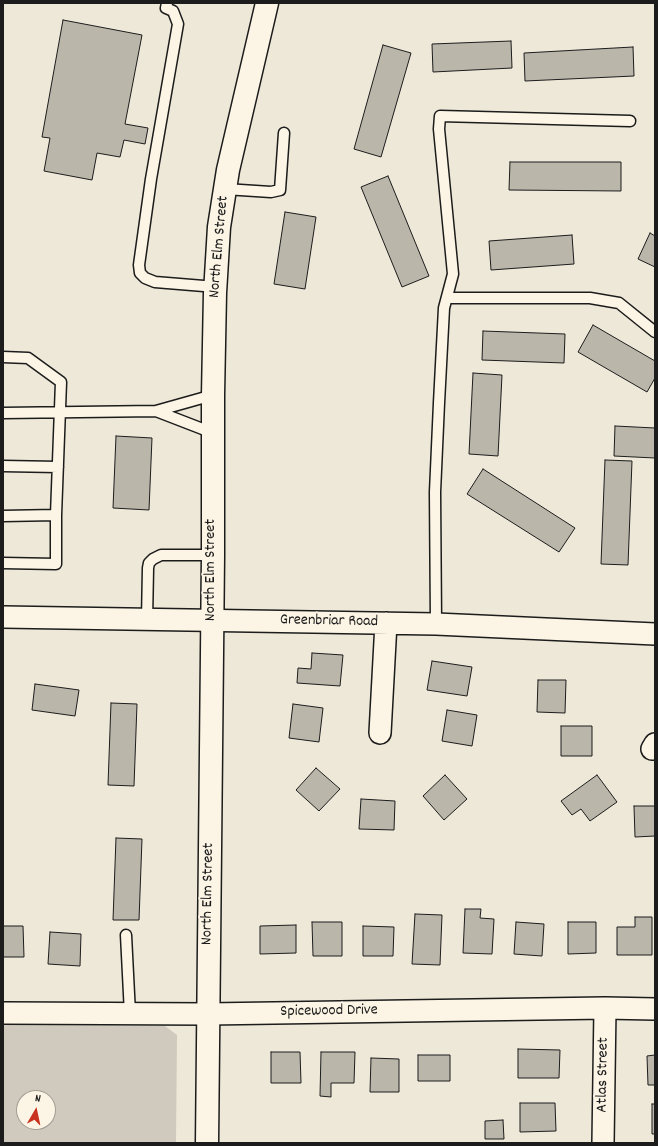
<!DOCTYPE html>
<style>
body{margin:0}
#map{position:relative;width:658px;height:1146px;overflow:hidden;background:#eee8d9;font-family:Dekko,sans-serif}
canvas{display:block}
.frame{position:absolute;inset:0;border:4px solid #1c1c1c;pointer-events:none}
.north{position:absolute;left:16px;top:1090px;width:40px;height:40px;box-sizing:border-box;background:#fcf5e5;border:1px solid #a29e95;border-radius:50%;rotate:9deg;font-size:11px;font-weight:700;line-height:16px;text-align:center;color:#1c1c1c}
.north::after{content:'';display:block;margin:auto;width:14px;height:18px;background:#c8321e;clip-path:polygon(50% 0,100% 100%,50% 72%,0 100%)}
</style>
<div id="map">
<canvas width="658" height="1146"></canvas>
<div class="frame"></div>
<div class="north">N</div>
</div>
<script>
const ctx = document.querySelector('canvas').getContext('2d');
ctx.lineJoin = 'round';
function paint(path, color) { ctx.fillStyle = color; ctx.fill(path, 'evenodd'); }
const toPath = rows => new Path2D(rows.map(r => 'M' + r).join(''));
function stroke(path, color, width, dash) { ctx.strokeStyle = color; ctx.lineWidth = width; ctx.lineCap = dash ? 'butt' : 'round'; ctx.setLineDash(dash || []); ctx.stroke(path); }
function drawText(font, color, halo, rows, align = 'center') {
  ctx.font = font + ' Dekko,sans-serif'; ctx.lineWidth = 3.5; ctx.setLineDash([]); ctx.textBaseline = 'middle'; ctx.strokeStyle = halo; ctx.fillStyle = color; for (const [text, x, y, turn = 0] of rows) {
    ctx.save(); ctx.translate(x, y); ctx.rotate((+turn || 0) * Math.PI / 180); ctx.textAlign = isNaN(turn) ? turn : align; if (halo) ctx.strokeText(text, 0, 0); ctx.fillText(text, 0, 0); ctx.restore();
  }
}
paint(toPath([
 [3,1025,165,1026,177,1035,176,1143,3,1143],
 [24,1098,48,1098,48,1122,24,1122]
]), '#cfcabd');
const building = toPath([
 [63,20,142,35,125,124,148,128,145,144,124,140,120,157,97,153,92,180,44,171,50,138,42,137,63,20],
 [511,41,512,68,433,72,432,44,511,41],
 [383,45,411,53,381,157,354,149,383,45],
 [633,47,634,76,525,81,524,53,633,47],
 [510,162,621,162,621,191,509,190,510,162],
 [388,176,429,276,402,287,361,187,388,176],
 [285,212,316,217,305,289,274,284,285,212],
 [650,233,655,236,655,267,638,259,650,233],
 [572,235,574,264,491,270,489,241,572,235],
 [593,325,655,361,655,378,647,392,578,352,593,325],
 [483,331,565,334,564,363,482,360,483,331],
 [473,373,502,375,498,456,469,454,473,373],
 [615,426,655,428,655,458,614,456,615,426],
 [116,436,152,438,149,510,113,508,116,436],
 [605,460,632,461,628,565,601,564,605,460],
 [483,469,575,528,559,552,467,494,483,469],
 [312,653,343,655,340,686,297,683,298,668,311,669,312,653],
 [432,661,472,667,467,696,427,690,432,661],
 [538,680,566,680,565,713,537,712,538,680],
 [35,684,79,690,75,716,32,710,35,684],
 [111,703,137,704,134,786,108,785,111,703],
 [293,704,323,708,319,742,289,738,293,704],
 [447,710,477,715,472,746,442,741,447,710],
 [561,726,592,726,592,756,561,756,561,726],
 [316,768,340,789,319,811,296,790,316,768],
 [445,775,467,799,444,820,423,796,445,775],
 [597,775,617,802,590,821,581,809,572,815,561,801,597,775],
 [361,799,395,801,394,830,359,829,361,799],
 [634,806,655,806,655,836,635,837,634,806],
 [116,838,142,839,139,920,113,920,116,838],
 [465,909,481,909,480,918,494,919,492,954,463,953,465,909],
 [415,914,442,915,440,965,412,964,415,914],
 [635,917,652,917,652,955,617,955,617,927,635,927,635,917],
 [312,922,342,922,342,956,313,956,312,922],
 [516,922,544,924,542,956,514,954,516,922],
 [568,922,596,922,596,953,568,954,568,922],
 [296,925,296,953,260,954,260,926,296,925],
 [3,926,23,926,24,957,3,957,3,926],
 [363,926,394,927,393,956,363,956,363,926],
 [50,932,81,934,80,966,48,964,50,932],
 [518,1049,560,1050,559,1078,518,1078,518,1049],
 [271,1052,300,1052,301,1083,271,1083,271,1052],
 [321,1052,355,1052,354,1083,331,1083,331,1097,320,1096,321,1052],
 [418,1055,450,1055,450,1081,418,1081,418,1055],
 [655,1055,655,1085,648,1085,647,1056,655,1055],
 [371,1058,399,1059,399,1092,370,1092,371,1058],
 [520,1103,555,1103,556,1131,520,1132,520,1103],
 [652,1104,655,1104,655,1134,652,1134,652,1104],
 [503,1120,504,1139,485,1139,485,1121,503,1120]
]);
paint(building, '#bab6aa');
stroke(building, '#1c1c1c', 1);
const lane = toPath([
 [167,3,166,8,173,11,178,24,151,179,139,265,140,273,145,278,155,282,216,287],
 [225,189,271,192,280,190,284,133],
 [447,298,590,298,619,303,655,332],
 [3,357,28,358,61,382,56,515,56,564,3,563],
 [156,411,213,433],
 [3,413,156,411,213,395],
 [3,466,58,467],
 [3,516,56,515],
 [147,620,148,568,149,563,153,559,161,555,213,555],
 [436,624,435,492,439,403,444,308,453,274,439,129,440,116,630,121],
 [126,935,130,1014]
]);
const street = toPath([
 [3,617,436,624,655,634],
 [380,733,386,623],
 [652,749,655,744],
 [3,1013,208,1014,605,1008,655,1009],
 [603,1143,605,1008]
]);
const secondary = toPath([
 [207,1143,213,555,213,395,215,293,219,227,228,170,267,3]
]);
stroke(lane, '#1c1c1c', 13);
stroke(street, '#1c1c1c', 24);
stroke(secondary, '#1c1c1c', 25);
stroke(lane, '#fcf5e5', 10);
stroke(street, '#fcf5e5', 21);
stroke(secondary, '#fcf5e5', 22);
drawText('16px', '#1c1c1c', '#fcf5e5', [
 ["North Elm Street",220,247,-85],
 ["North Elm Street",212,570,-90],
 ["Greenbriar Road",329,622,1],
 ["North Elm Street",209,894,-89],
 ["Spicewood Drive",329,1012,-1],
 ["Atlas Street",604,1075,-89]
]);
</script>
